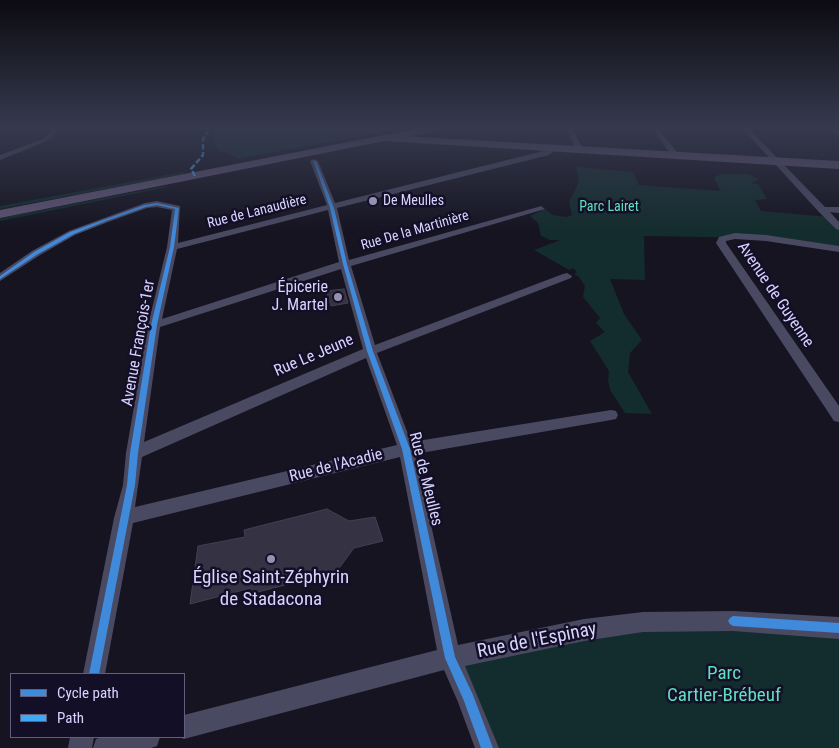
<!DOCTYPE html>
<meta charset="utf-8">
<style>
body{margin:0}
#map{position:relative;width:839px;height:748px;overflow:hidden;background:#161421;font-family:"Roboto Condensed",sans-serif}
canvas{display:block}
.legend{position:absolute;left:10px;top:673px;width:175px;height:65px;box-sizing:border-box;background:#130f26;border:1px solid #625e7d;margin:0;padding:6px 9px;list-style:none;font-size:15px;color:#d9d4ff}
.legend li{display:flex;align-items:center;gap:10px;height:25px}
.legend b{width:25px;border:1px solid #625e7d}
</style>
<div id="map">
<canvas width="839" height="748"></canvas>
<ul class="legend">
<li><b style="height:6px;background:#408adc"></b>Cycle path</li>
<li><b style="height:6px;background:#3fa9f5"></b>Path</li>
</ul>
</div>
<script>
const ctx = document.querySelector('canvas').getContext('2d');
ctx.lineJoin = 'round';
function paint(path, color) { ctx.fillStyle = color; ctx.fill(path, 'evenodd'); }
const toPath = rows => new Path2D(rows.map(r => 'M' + r).join(''));
function stroke(path, color, width, dash) { ctx.strokeStyle = color; ctx.lineWidth = width; ctx.lineCap = dash ? 'butt' : 'round'; ctx.setLineDash(dash || []); ctx.stroke(path); }
function drawText(font, color, halo, rows, align = 'center') {
  ctx.font = font + ' "Roboto Condensed",sans-serif'; ctx.lineWidth = 5; ctx.setLineDash([]); ctx.textBaseline = 'middle'; ctx.strokeStyle = halo; ctx.fillStyle = color; for (const [text, x, y, turn = 0] of rows) {
    ctx.save(); ctx.translate(x, y); ctx.rotate((+turn || 0) * Math.PI / 180); ctx.textAlign = isNaN(turn) ? turn : align; if (halo) ctx.strokeText(text, 0, 0); ctx.fillText(text, 0, 0); ctx.restore();
  }
}
paint(toPath([
 [219,129,396,129,238,159,227,152,218,152,214,141],
 [576,167,633,172,639,185,721,191,714,179,716,176,722,174,748,174,759,179,751,183,758,184,767,199,755,200,761,211,830,217,839,227,839,249,766,238,644,236,645,280,610,279,624,314,642,340,630,353,628,372,652,414,625,413,610,390,608,380,609,371,590,341,605,332,596,323,600,318,583,297,585,286,579,277,574,274,577,272,573,268,569,270,534,250,560,240,550,240,541,236,538,223,530,216,545,209,553,215,566,217,572,215,569,202,579,182],
 [183,172,185,174,0,209,0,206],
 [166,186,167,187,0,221,0,218],
 [839,628,839,748,487,748,450,658,584,630]
]), '#132c2d');
const building = toPath([
 [344,289,348,303,331,306,326,291,344,289],
 [327,509,349,521,375,517,383,541,354,548,337,571,288,581,285,585,254,593,251,588,190,604,198,546,245,537,244,530,327,509]
]);
paint(building, '#343243');
stroke(building, '#433f54', 1);
paint(toPath([
 [52,129,58,129,53,137,47,141,0,160,0,155,43,139,48,135,52,129],
 [567,129,573,129,584,151,583,153,576,151,567,129],
 [653,129,659,129,680,156,679,158,673,158,653,129],
 [743,129,749,129,825,207,839,207,839,213,830,212,839,222,839,230,836,229,818,211,743,129],
 [829,129,836,129,839,131,839,136,829,129],
 [552,147,556,149,549,155,337,208,349,260,538,207,541,206,545,209,351,266,375,345,563,274,567,273,572,276,571,278,377,353,411,442,611,410,616,411,618,415,616,419,611,420,415,454,458,645,584,619,643,612,733,611,839,617,839,639,733,631,643,632,584,641,465,666,499,748,475,748,458,702,444,670,184,739,179,737,184,737,184,715,437,650,400,457,133,523,105,674,83,674,114,518,123,485,126,453,148,325,167,247,172,210,157,207,147,208,108,222,75,235,40,255,0,281,0,273,32,251,69,231,145,203,157,201,180,206,178,243,327,205,310,161,314,159,318,161,335,203,543,151,552,147],
 [328,210,339,262,162,319,177,249,328,210],
 [341,269,363,349,144,442,160,327,341,269],
 [366,358,397,445,135,507,142,457,366,358],
 [735,233,766,235,839,246,839,252,766,241,735,239,726,241,726,243,839,406,839,422,834,421,716,243,719,237,735,233],
 [70,737,94,737,92,748,68,748,70,737],
 [102,737,160,737,157,746,151,748,93,748,96,739,102,737]
]), '#4a4962');
paint(toPath([
 [418,129,437,129,432,132,384,141,379,138,384,135,418,129]
]), '#575674');
paint(toPath([
 [384,135,839,161,839,169,384,141,0,218,0,210,384,135]
]), '#5e5373');
stroke(toPath([
 [195,176,191,169,203,155,203,139,209,129]
]), '#3fa9f5', 2.5, [5.5, 2.5]);
paint(toPath([
 [313,160,316,161,334,208,347,264,373,351,410,449,455,657,473,695,493,748,481,748,464,701,445,658,402,449,367,351,343,264,330,208,313,160],
 [157,203,179,208,174,247,157,325,138,453,135,485,99,674,89,674,127,485,130,453,151,325,170,247,175,209,157,205,146,207,106,221,74,234,38,254,0,279,0,276,34,252,70,232,144,205,157,203],
 [733,616,839,623,839,633,733,626,730,624,728,621,730,618,733,616]
]), '#408adc');
const sky = ctx.createLinearGradient(0, 0, 0, 233);
sky.addColorStop(0, '#0c0b12');
sky.addColorStop(0.55, '#363a4e');
sky.addColorStop(1, '#363a4e00');
ctx.fillStyle = sky;
ctx.fillRect(0, 0, 839, 233);
for (const [x, y, r, color] of [
 [373,201,5,"#9591b1"],
 [338,297,5,"#9591b1"],
 [271,559,5,"#9591b1"]
]) { const dot = new Path2D(); dot.arc(x, y, r, 0, 2 * Math.PI); ctx.fillStyle = color; ctx.fill(dot); stroke(dot, '#130f26', 2); }
drawText('14px', '#d9d4ff', '#130f26', [
 ["De Meulles",383,201]
], 'left');
drawText('14px', '#5fe0c0', '#130f26', [
 ["Parc Lairet",609,207]
]);
drawText('14px', '#d9d4ff', '#130f26', [
 ["Rue de Lanaudière",257,212,-14],
 ["Rue De la Martinière",415,231,-16]
]);
drawText('16px', '#d9d4ff', '#130f26', [
 ["Épicerie",328,288],
 ["J. Martel",328,306]
], 'right');
drawText('16px', '#d9d4ff', '#130f26', [
 ["Avenue de Guyenne",775,295,56],
 ["Avenue François-1er",139,343,-80],
 ["Rue Le Jeune",314,356,-23],
 ["Rue de l'Acadie",336,466,-14],
 ["Rue de Meulles",425,479,76]
]);
drawText('19px', '#d9d4ff', '#130f26', [
 ["Église Saint-Zéphyrin",271,578],
 ["de Stadacona",271,600]
]);
drawText('19px', '#d9d4ff', '#130f26', [
 ["Rue de l'Espinay",537,641,-11]
]);
drawText('19px', '#5fe0c0', '#130f26', [
 ["Parc",724,674],
 ["Cartier-Brébeuf",724,696]
]);
</script>
